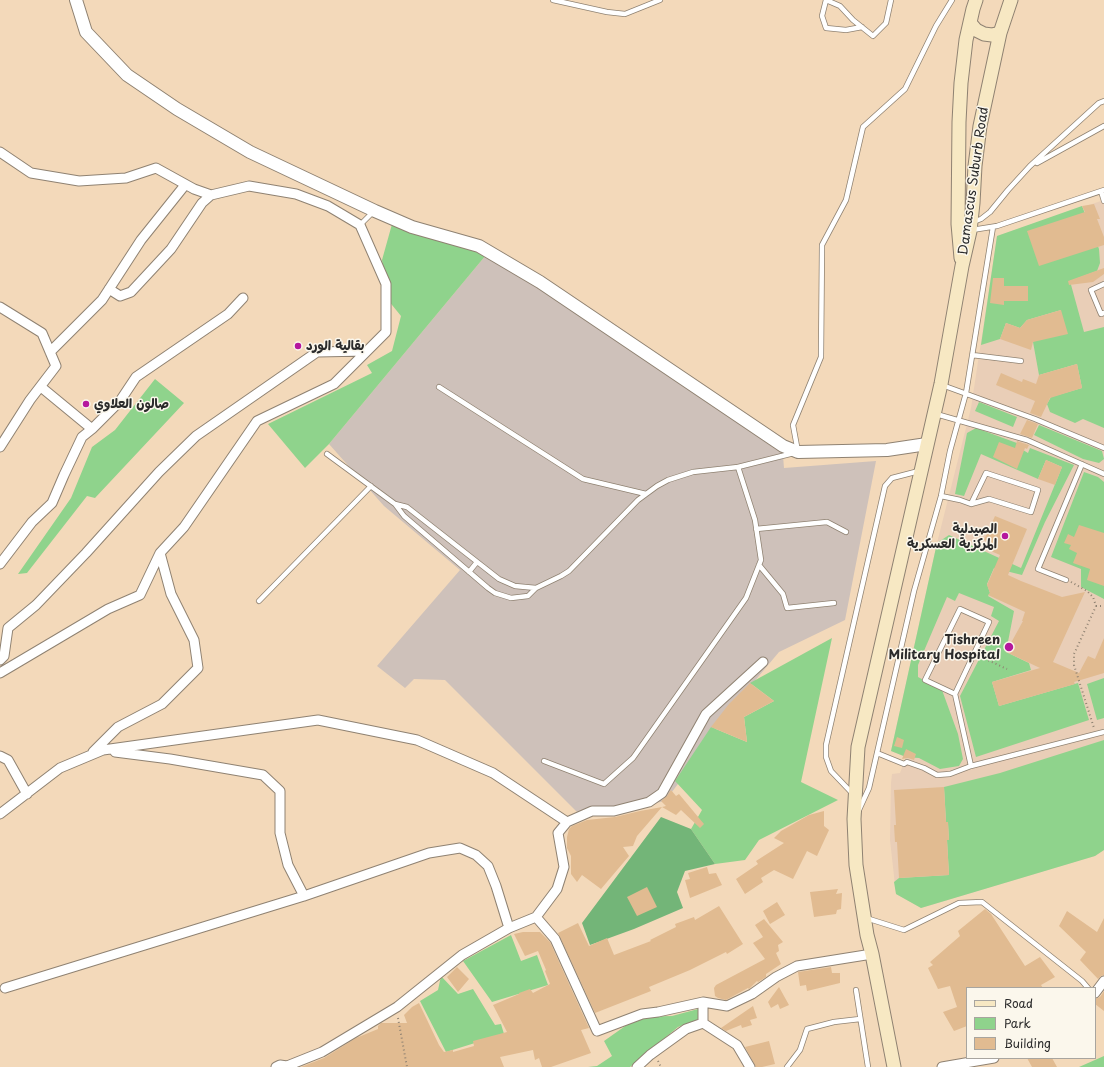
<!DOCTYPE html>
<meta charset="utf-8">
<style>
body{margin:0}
#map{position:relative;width:1104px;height:1067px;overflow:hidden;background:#f3d9ba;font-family:"Playpen Sans",sans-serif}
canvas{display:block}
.legend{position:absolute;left:966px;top:987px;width:130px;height:72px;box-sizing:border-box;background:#fbf7ec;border:1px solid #a8a59f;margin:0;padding:5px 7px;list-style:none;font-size:12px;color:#2b2b2b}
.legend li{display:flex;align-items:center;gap:8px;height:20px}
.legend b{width:20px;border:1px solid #a8a59f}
</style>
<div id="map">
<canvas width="1104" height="1067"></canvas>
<ul class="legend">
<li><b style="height:5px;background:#f7e8c3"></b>Road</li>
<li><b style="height:11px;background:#8fd38c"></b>Park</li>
<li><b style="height:11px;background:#e1bb91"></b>Building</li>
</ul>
</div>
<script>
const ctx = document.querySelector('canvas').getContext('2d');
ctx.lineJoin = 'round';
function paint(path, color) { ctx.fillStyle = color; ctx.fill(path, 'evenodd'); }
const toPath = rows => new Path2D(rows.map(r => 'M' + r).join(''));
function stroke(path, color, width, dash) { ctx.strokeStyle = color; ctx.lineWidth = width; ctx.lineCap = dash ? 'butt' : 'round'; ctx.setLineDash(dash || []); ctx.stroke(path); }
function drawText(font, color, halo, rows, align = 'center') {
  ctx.font = font + ' "Playpen Sans","Playpen Sans Arabic",sans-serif'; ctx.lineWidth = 3; ctx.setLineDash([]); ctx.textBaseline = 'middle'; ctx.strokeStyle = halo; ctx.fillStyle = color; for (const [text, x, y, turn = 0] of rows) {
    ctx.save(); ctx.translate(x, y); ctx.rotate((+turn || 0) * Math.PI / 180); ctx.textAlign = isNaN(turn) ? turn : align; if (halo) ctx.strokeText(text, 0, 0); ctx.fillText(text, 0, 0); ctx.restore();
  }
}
paint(toPath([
 [1104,200,1104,850,1095,856,921,908,896,894,890,840,891,783,892,774,900,773,906,757,891,751,937,543,971,408,997,236]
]), '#e9ceb7');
paint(toPath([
 [491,249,524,265,782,444,784,468,876,461,845,620,779,652,716,727,681,780,665,801,583,818,445,680,414,679,405,688,377,666,460,570,384,506,329,444]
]), '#cec1ba');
paint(toPath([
 [1082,206,1099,249,1100,263,1097,271,1070,281,1084,332,1104,327,1104,428,1083,419,1075,423,1050,412,1047,404,1051,397,1082,388,1077,364,1039,375,1033,342,1061,310,1027,320,1020,328,1006,323,1000,339,981,345,997,236],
 [394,217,491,249,329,444,305,468,268,424,372,373,367,365,392,351,401,316,388,300,382,260],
 [155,379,184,403,95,498,87,496,27,573,18,574,71,498,92,447,115,430],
 [979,402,1017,417,1013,427,975,411],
 [1039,425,1102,451,1104,459,1099,463,1083,459,1034,435],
 [976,428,1025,446,1023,450,1028,453,1030,448,1074,465,1045,522,1022,575,994,568,987,584,990,593,988,596,1014,611,1006,652,1029,663,1031,670,992,682,999,706,1078,683,1089,720,976,757,960,696,999,621,991,616,994,607,959,593,955,601,947,597,918,665,918,677,942,690,958,734,963,759,959,766,940,769,919,758,906,757,891,751,937,543,949,535,1021,568,1062,467,1046,460,1038,479,981,454,964,496,955,494,967,433],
 [1084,472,1098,477,1104,482,1104,599,1081,587,1081,569,1051,557],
 [832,638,801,782,838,800,759,840,745,860,715,864,691,829,702,810,675,781,711,727,747,742,744,717,774,701,750,683],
 [1104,678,1104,718,1097,720,1087,684],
 [1104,740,1104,850,1095,856,921,908,896,894,894,882,899,878,949,875,947,840,949,840,948,823,946,822,944,787,1000,773],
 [511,935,521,961,537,955,548,985,492,1002,463,961],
 [441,976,458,994,473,989,495,1025,501,1024,504,1034,446,1052,420,1001,438,990],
 [698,1009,699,1019,678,1027,630,1067,588,1067,597,1066,612,1056,604,1041,638,1017,672,1016],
 [1104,1056,1104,1067,1079,1067]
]), '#8fd38c');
paint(toPath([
 [661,817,691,829,715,864,685,871,677,892,683,908,634,929,590,945,582,923]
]), '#73b578');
paint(toPath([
 [1094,204,1100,219,1097,219,1104,237,1104,245,1039,266,1027,231,1085,212,1082,206],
 [1104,268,1104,274,1093,282,1069,285,1068,281],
 [993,278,1004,278,1004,286,1028,286,1028,301,1004,301,1004,305,990,303],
 [1061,310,1068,334,1033,342,1031,350,1000,339,1006,323,1020,328,1027,320],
 [1077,364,1082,388,1050,398,1041,417,1030,413,1035,401,996,385,1001,373,1022,382,1023,379,1036,384,1039,375],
 [1027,420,1038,424,1032,438,1020,434],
 [1017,441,1029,445,1027,449,1025,448,1017,469,993,457,999,442,1015,448],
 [1046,460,1062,467,1055,485,1038,479],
 [995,516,1027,529,1008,575,1021,581,1062,597,1085,592,1053,662,1079,673,1088,656,1095,659,1104,638,1104,673,1074,682,1075,684,999,706,992,682,1040,668,1006,652,1023,621,1022,621,1025,612,988,595,990,593,987,585,1000,555,984,548,988,541,984,540],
 [1079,525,1104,533,1104,586,1087,580,1090,569,1073,563,1077,553,1069,549,1071,545,1064,543,1068,534,1074,537],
 [750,683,774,701,744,717,747,742,711,727,729,704],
 [897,737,904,740,902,748,894,746],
 [906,749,916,754,914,760,908,758,902,759],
 [944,787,946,822,948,822,949,840,947,840,949,875,899,878,897,842,895,842,894,825,896,825,894,790],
 [671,790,676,796,679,794,704,824,700,828,681,810,676,815,662,807,666,806,661,801,667,796],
 [662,807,637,836,633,846,623,847,629,856,601,889,582,875,577,882,571,874,571,856,567,848,567,837,569,829,572,826,587,820,615,817,640,811],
 [824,811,824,826,829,830,817,856,807,851,793,879,774,870,761,878,763,882,745,894,736,879,758,864,756,861,784,843,774,838,781,831,809,815],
 [707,867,709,874,716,873,722,885,690,898,685,880,690,879,688,873],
 [647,887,657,907,637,916,627,897],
 [838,889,836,894,842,893,841,909,837,910,836,914,814,917,810,892],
 [777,902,785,915,770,924,763,911],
 [719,906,743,944,727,954,726,952,690,970,649,987,651,991,595,1013,560,937,558,933,578,923,589,946,607,938,614,955,651,941,650,940,676,927,675,924,694,917,695,920],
 [985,909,991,914,1025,966,1040,957,1055,977,1041,985,1043,988,967,988,967,1026,954,1031,943,1012,957,1007,950,986,938,989,928,968,933,965,930,962,960,936,958,931],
 [1067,911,1097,932,1104,918,1104,975,1101,976,1098,979,1080,960,1086,952,1059,926],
 [764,919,783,942,778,945,779,951,776,953,781,964,766,974,766,977,758,982,757,981,749,989,748,988,726,1000,718,998,715,996,714,988,716,985,765,959,753,943,763,937,755,925],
 [523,932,540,932,550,942,589,1028,581,1030,591,1053,551,1067,542,1067,539,1058,535,1060,533,1050,500,1057,504,1067,301,1067,324,1058,356,1038,378,1029,378,1026,381,1023,407,1023,404,1015,412,1007,419,1003,439,1045,444,1052,453,1050,453,1052,474,1046,473,1041,507,1032,493,1005,519,994,519,993,530,989,533,993,550,984,545,971,546,970,538,951,525,956,514,934],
 [457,967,469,979,458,992,447,977],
 [831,967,832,973,840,973,840,983,807,991,806,985,800,986,798,972],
 [779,987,789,1005,780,1009,778,1004,771,1008,768,1002],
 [1104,991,1104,1011,1095,1004,1095,999,1100,997],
 [753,1006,757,1018,750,1020,752,1025,742,1028,741,1025,726,1031,721,1028],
 [769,1041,775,1064,762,1067,756,1067,745,1047],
 [1027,1058,1052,1058,1057,1067,1032,1067]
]), '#e1bb91');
const service = toPath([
 [553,0,607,12,625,14,660,0],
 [826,0,840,6,853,20,873,36,886,23,891,0],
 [826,0,822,16,826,28,846,30,862,27],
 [1037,163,1104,126],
 [1101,191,1104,201],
 [973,222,981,219,990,212,1008,190,1030,166,1099,103,1104,101],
 [360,225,373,212],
 [972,230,997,226,1104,190],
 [1104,284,1091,290,1101,314,1104,313],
 [972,355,1021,361],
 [942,385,1035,419,1104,448],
 [439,387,583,479,646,494],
 [936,414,1027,440,1104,474],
 [327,454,395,504,404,516,488,588,495,593,511,598,528,596,536,588,561,576,569,571,638,500,657,486,668,480,693,472,738,467,798,452,793,425,821,357,822,245,846,200,863,127,905,89,936,26,952,0],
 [941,496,960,500,971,504,989,499,1031,512,1038,490,986,473,971,504],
 [395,504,407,507,499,579,515,586,536,588],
 [756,529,827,522,846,532],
 [759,565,783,594,787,608,834,603],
 [469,572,477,562],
 [1066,580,1038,569,1082,464],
 [259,601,371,486],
 [955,694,925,680,960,609,989,622,955,694,971,766],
 [877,753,904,764,907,762,924,768,937,775,950,774,971,766,1104,732],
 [544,761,604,784,633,758,746,598,761,560,755,520,738,467],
 [852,793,831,771,826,757,826,745,885,486,892,478,919,471],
 [858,812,869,788,914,591,941,496,950,451,966,393,993,227],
 [866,918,904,930,959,903,982,902,1082,981,1088,988],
 [856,990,868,1067],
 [787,1067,800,1050,807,1029,834,1022,860,1019]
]);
const minor = toPath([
 [0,152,31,173,79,181,126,178,156,168,194,189,211,195,249,186,296,194,328,206,360,225,386,284,386,332,367,351,317,352,196,436,159,472,86,553,36,605,8,628,4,656,0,660],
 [109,289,120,296,131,292,171,249,202,203,211,195],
 [0,307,42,333,56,366,30,400,0,447],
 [50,352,102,300,141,240,185,185],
 [41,387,92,429],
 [160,553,184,527,257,421,334,384,367,351],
 [0,564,32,522,52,503,64,475,82,437,92,429,120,401,136,377,228,314,243,298],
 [0,673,108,609,140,595,160,553,171,594,194,640,198,668,162,704,118,727,93,752],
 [115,752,170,759,263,775,280,791,280,833,288,865,304,896],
 [0,756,8,760,27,794],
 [0,814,60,768,103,750,318,720,417,740,493,773,567,822,592,811,614,811,649,802,662,793,706,714,763,662],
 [536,917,555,939,597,1031,642,1014,658,1012,703,1002,727,1006,752,994,776,977,797,966,872,954],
 [5,988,304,896,429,853,460,848,476,855,488,866,496,886,509,928],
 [1095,993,1104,981],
 [703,1023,737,1045,750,1067],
 [276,1067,280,1065,287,1066,322,1052,397,1007,462,955,509,928,536,917,557,889,564,867,558,833,567,822],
 [637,1067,650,1055,686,1029,703,1023,703,1002],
 [942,1067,994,1058]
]);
const tertiary = toPath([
 [76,0,86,32,127,75,177,109,250,152,375,211,412,227,479,246,540,282,783,446,798,452,887,450,927,444]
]);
const secondary = toPath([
 [970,23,976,30,984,34,992,35,1000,33],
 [961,258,958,224,959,122,961,83,966,40,973,9,976,0],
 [894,1067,872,954,867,935,856,865,854,819,858,747,941,384,962,266,970,231,973,203,975,166,980,126,1000,33,1011,0]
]);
stroke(service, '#8f8272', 6);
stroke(minor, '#8f8272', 11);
stroke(tertiary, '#8f8272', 14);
stroke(secondary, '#8f8272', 15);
stroke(toPath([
 [1071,582,1087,591,1093,597,1096,606,1074,654,1074,665,1094,728],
 [1096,606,1104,606],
 [981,657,1007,669],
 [398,1018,407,1067],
 [658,1061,661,1067]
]), '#8f8272', 2, [1, 3]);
stroke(service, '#fff', 4.5);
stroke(minor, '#fff', 9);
stroke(tertiary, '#fff', 12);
stroke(secondary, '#f7e8c3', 13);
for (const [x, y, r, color] of [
 [298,346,4,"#b5179e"],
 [86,404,4,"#b5179e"],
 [1005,536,4,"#b5179e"],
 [1009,647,5,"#b5179e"]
]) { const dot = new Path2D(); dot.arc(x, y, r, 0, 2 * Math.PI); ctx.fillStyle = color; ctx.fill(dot); stroke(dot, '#fbf7ec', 1.5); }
drawText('13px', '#2b2b2b', '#fbf7ec', [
 ["Damascus Suburb Road",974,181,-82]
]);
drawText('bold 13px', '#2b2b2b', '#fbf7ec', [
 ["بقالية الورد",306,346],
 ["صالون العلاوي",94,404],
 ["الصيدلية",997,529,"right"],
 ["المركزية العسكرية",997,544,"right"],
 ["Tishreen",1000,640,"right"],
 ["Military Hospital",1000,655,"right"]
], 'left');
</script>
